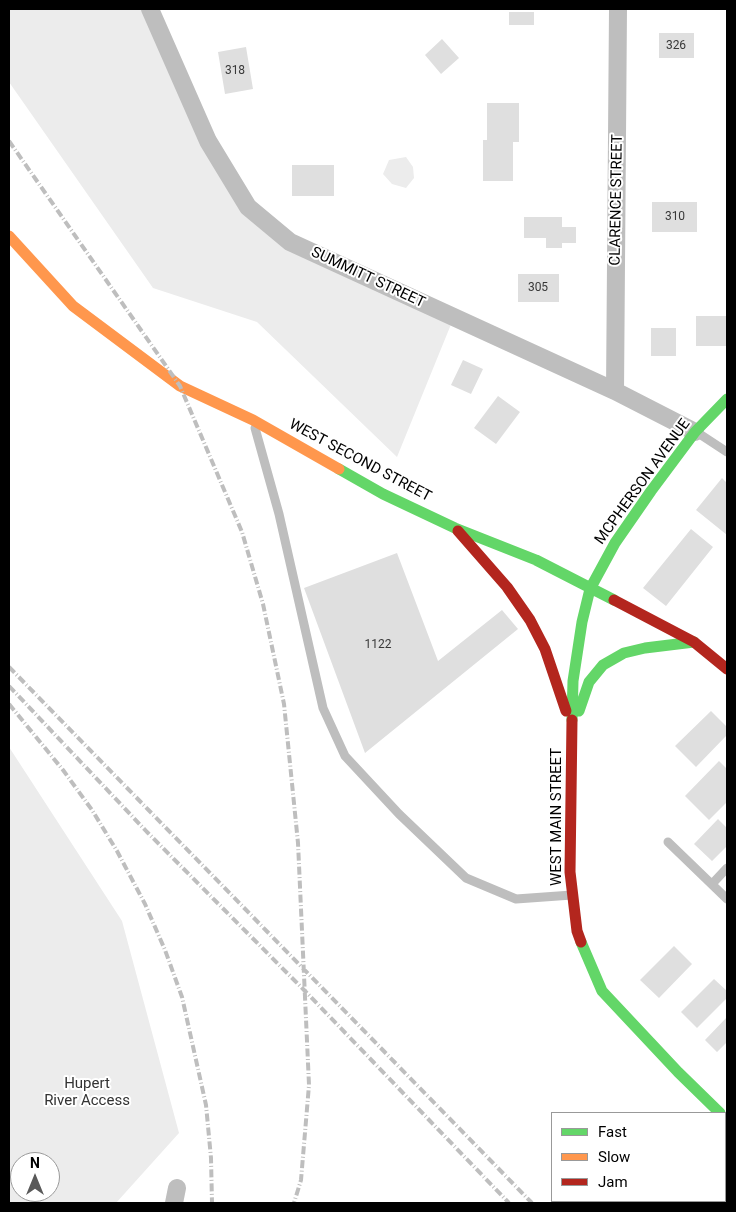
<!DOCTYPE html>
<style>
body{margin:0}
#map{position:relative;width:736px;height:1212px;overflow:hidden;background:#fff;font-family:Roboto,sans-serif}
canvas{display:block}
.frame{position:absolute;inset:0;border:10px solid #000;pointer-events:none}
.legend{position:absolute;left:551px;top:1112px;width:175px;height:90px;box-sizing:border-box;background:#fff;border:1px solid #999;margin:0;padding:6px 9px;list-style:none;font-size:15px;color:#000}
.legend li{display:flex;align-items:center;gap:10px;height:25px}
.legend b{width:25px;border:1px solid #999}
.north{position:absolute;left:10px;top:1152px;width:50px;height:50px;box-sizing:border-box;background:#fff;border:1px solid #999;border-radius:50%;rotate:0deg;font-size:14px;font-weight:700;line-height:20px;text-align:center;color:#000}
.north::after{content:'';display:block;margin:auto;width:18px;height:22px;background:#595959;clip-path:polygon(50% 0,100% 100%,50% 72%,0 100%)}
</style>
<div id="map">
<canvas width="736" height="1212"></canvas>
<div class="frame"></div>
<ul class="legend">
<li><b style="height:6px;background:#63d668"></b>Fast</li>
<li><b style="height:6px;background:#ff974d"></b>Slow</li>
<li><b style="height:6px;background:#b3261e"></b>Jam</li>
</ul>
<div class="north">N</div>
</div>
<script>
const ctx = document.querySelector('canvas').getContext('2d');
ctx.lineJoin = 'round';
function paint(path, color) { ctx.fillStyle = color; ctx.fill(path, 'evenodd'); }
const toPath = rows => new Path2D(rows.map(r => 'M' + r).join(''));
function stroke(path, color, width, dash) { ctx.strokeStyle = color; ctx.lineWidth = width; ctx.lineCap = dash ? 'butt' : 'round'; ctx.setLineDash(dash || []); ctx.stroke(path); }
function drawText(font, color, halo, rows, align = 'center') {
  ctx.font = font + ' Roboto,sans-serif'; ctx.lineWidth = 4; ctx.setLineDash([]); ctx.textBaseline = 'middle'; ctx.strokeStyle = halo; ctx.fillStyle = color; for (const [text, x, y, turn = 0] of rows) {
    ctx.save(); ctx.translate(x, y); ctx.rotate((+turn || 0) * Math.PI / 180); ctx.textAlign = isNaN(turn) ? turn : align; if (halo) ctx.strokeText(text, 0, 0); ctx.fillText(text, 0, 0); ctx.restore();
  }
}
paint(toPath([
 [9,9,150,9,248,207,290,242,454,317,397,457,257,322,153,288,9,82],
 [406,157,413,167,414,178,406,188,392,184,383,174,389,160],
 [9,747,122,921,179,1133,116,1203,9,1203],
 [20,1162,50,1162,50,1192,20,1192]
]), '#ececec');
paint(toPath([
 [509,12,534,12,534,25,509,25],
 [659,33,694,33,694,58,659,58],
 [442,39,459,58,441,74,425,55],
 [246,47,253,89,225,94,218,52],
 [487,103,519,103,519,142,513,142,513,181,483,181,483,140,487,140],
 [292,165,334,165,334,196,292,196],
 [652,202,697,202,697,232,652,232],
 [524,217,562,217,562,227,576,227,576,243,562,243,562,248,546,248,546,238,524,238],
 [518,274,559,274,559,302,518,302],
 [696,316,727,316,727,346,696,346],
 [651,328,676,328,676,356,651,356],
 [463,360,483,369,471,394,451,385],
 [498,396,520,412,496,444,474,428],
 [722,478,727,483,727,535,696,510],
 [691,529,713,547,666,606,643,588],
 [397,553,438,661,502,610,518,629,365,753,304,588],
 [711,711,727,727,727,735,696,767,675,746],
 [719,761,727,769,727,802,709,820,685,796],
 [718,819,727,828,727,846,712,861,694,844],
 [674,946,692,964,659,998,640,980],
 [714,979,727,991,727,998,697,1028,681,1012],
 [727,1017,727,1042,717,1052,705,1040]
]), '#dfdfdf');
stroke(toPath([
 [255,428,279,514,323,708,345,756,399,814,466,878,516,899,572,895],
 [698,433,727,452],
 [668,842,727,899],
 [712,884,727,868]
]), '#bebebe', 9);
stroke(toPath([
 [150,9,208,141,248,207,290,242,615,391,695,432],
 [615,391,618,9],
 [174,1203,177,1188]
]), '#bebebe', 18);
stroke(toPath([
 [339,469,383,494,455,528,536,560,614,600],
 [579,711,589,682,603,665,624,653,645,648,694,642],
 [572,720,573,681,582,622,590,589,615,543,651,491,695,432,727,399],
 [581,942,602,991,678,1072,720,1113]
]), '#63d668', 11);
stroke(toPath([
 [9,236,73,306,180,386,253,420,339,469]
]), '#ff974d', 11);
stroke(toPath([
 [458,531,507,587,530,620,545,649,566,711],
 [614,600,694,642,727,669],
 [572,720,570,872,577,931,581,942]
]), '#b3261e', 11);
stroke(toPath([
 [9,141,180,386,242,532,263,604,284,704,298,843,309,1085,301,1180,294,1203],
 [9,667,532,1203],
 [9,686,147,832,304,990,509,1203],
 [9,704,63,770,92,810,117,851,145,904,165,950,182,997,206,1105,211,1158,212,1203]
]), '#bebebe', 4, [8, 2.5, 1, 2.5]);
drawText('12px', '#383838', null, [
 ["326",676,46],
 ["318",235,71],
 ["310",675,217],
 ["305",538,288],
 ["1122",378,645]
]);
drawText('15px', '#000', '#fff', [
 ["CLARENCE STREET",617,200,-89],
 ["SUMMITT STREET",368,278,25],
 ["WEST SECOND STREET",360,461,28],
 ["MCPHERSON AVENUE",643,482,-54],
 ["WEST MAIN STREET",557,817,-90]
]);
drawText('15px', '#333', '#fff', [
 ["Hupert",87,1084],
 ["River Access",87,1101]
]);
</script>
